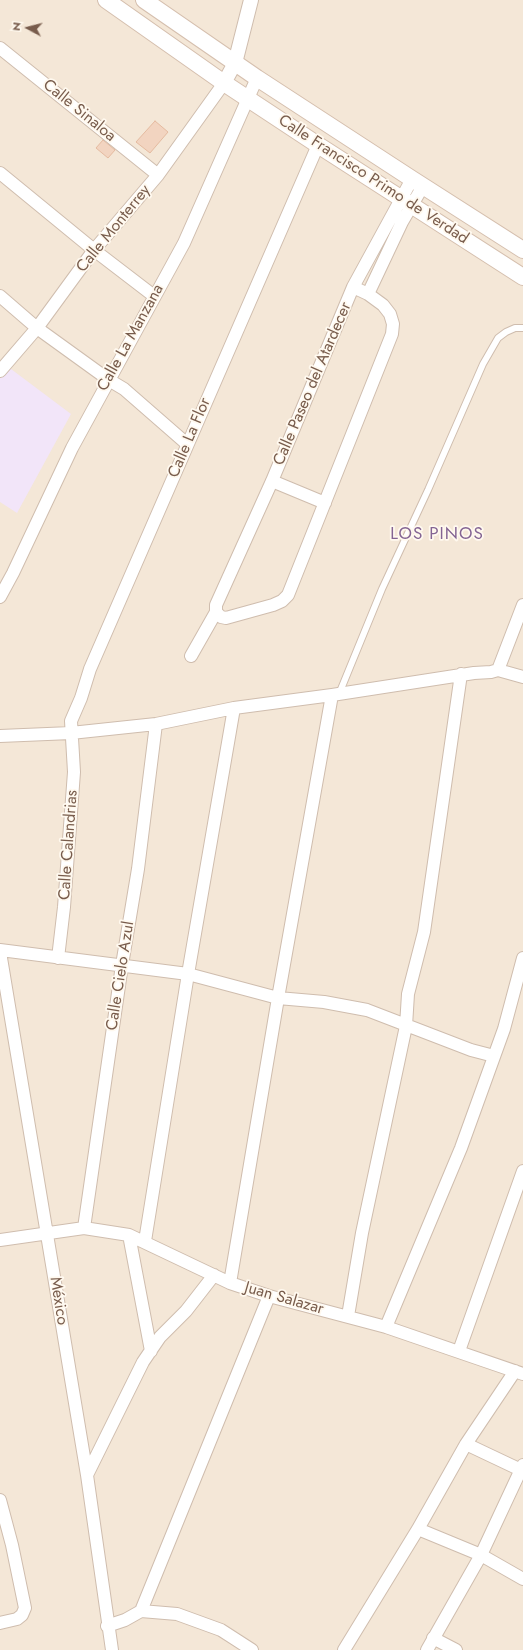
<!DOCTYPE html>
<meta charset="utf-8">
<style>
body{margin:0}
#map{position:relative;width:523px;height:1650px;overflow:hidden;background:#fdf5e8;font-family:Jost,sans-serif}
canvas{display:block}
.north{position:absolute;left:8px;top:8px;width:40px;height:40px;-webkit-text-stroke:3px #fff9ef;paint-order:stroke;rotate:277deg;font-size:11px;font-weight:700;line-height:16px;text-align:center;color:#785c4c}
.north::after{content:'';display:block;margin:auto;width:14px;height:18px;background:#785c4c;clip-path:polygon(50% 0,100% 100%,50% 72%,0 100%)}
</style>
<div id="map">
<canvas width="523" height="1650"></canvas>
<div class="north">N</div>
</div>
<script>
const ctx = document.querySelector('canvas').getContext('2d');
ctx.lineJoin = 'round';
function paint(path, color) { ctx.fillStyle = color; ctx.fill(path, 'evenodd'); }
const toPath = rows => new Path2D(rows.map(r => 'M' + r).join(''));
function stroke(path, color, width, dash) { ctx.strokeStyle = color; ctx.lineWidth = width; ctx.lineCap = dash ? 'butt' : 'round'; ctx.setLineDash(dash || []); ctx.stroke(path); }
function drawText(font, color, halo, rows, align = 'center') {
  ctx.font = font + ' Jost,sans-serif'; ctx.lineWidth = 3.5; ctx.setLineDash([]); ctx.textBaseline = 'middle'; ctx.strokeStyle = halo; ctx.fillStyle = color; for (const [text, x, y, turn = 0] of rows) {
    ctx.save(); ctx.translate(x, y); ctx.rotate((+turn || 0) * Math.PI / 180); ctx.textAlign = isNaN(turn) ? turn : align; if (halo) ctx.strokeText(text, 0, 0); ctx.fillText(text, 0, 0); ctx.restore();
  }
}
paint(toPath([
 [0,0,523,0,523,1650,0,1650]
]), '#f4e7d7');
paint(toPath([
 [7,366,71,414,17,513,0,502,0,376]
]), '#f2e5f9');
const building = toPath([
 [155,121,168,132,150,153,136,142,155,121],
 [103,140,115,150,108,158,96,148,103,140]
]);
paint(building, '#f2d4c0');
stroke(building, '#e5bba0', 1);
const service = toPath([
 [339,694,382,589,428,490,483,364,498,338,506,332,515,328,523,328]
]);
const minor = toPath([
 [0,48,158,175],
 [0,173,94,250,154,296],
 [353,287,368,294,383,305,390,314,393,324,392,334,288,595,282,601,273,605,226,618,221,617,216,612,216,605,272,481,353,287,412,179],
 [368,294,402,222,423,186],
 [0,296,37,328,109,380,124,389,187,444],
 [0,371,37,328,94,250,158,175,224,83],
 [272,481,325,503],
 [0,597,13,573,72,448,184,243,257,78],
 [191,656,216,612],
 [498,670,523,605],
 [0,736,71,733,156,724,234,708,332,695,474,673,491,672,498,670,523,677],
 [0,950,188,974,278,998,324,1002,367,1010,471,1050,494,1056],
 [0,952,87,1475,112,1650],
 [58,958,64,907,74,772,71,721,81,698,90,669,318,145],
 [84,1228,122,965,138,869,156,724],
 [129,1235,151,1351],
 [0,1240,84,1228,129,1235,230,1283,269,1296,386,1327,523,1374],
 [145,1241,188,974,234,708],
 [230,1283,278,998,332,695],
 [348,1316,362,1233,406,1026,408,994,424,932,461,674],
 [386,1327,461,1148,504,1029,523,958],
 [459,1351,523,1171],
 [466,1444,523,1471],
 [87,1475,143,1362,160,1337,186,1311,214,1275],
 [0,1500,12,1545,25,1608,22,1615,17,1619,0,1623],
 [418,1529,481,1555,523,1579],
 [141,1611,269,1296],
 [107,1626,125,1620,141,1611,177,1614,221,1630,252,1650],
 [433,1638,456,1650],
 [344,1650,418,1529,466,1444,515,1371],
 [427,1650,481,1555,523,1465]
]);
const tertiary = toPath([
 [224,83,235,63,251,0]
]);
const secondary = toPath([
 [106,0,224,83,318,145,523,277],
 [144,0,257,78,412,179,523,250]
]);
stroke(service, '#cfbdae', 8);
stroke(minor, '#cfbdae', 14);
stroke(tertiary, '#cfbdae', 16);
stroke(secondary, '#d5bfae', 18);
stroke(service, '#fff', 6);
stroke(minor, '#fff', 12);
stroke(tertiary, '#fff', 14);
stroke(secondary, '#fff', 16);
drawText('16px', '#785c4c', '#fff9ef', [
 ["Calle Sinaloa",79,111,39],
 ["Calle Francisco Primo de Verdad",373,180,33],
 ["Calle Monterrey",114,229,-51],
 ["Calle La Manzana",131,338,-61],
 ["Calle Paseo del Atardecer",313,384,-67],
 ["Calle La Flor",190,438,-67],
 ["Calle Calandrias",69,845,-86],
 ["Calle Cielo Azul",121,976,-81],
 ["Juan Salazar",284,1299,16],
 ["México",58,1301,81]
]);
ctx.letterSpacing = '1px';
drawText('17px', '#846493', '#fff9ef', [
 ["LOS PINOS",437,535]
]);
ctx.letterSpacing = '0px';
</script>
